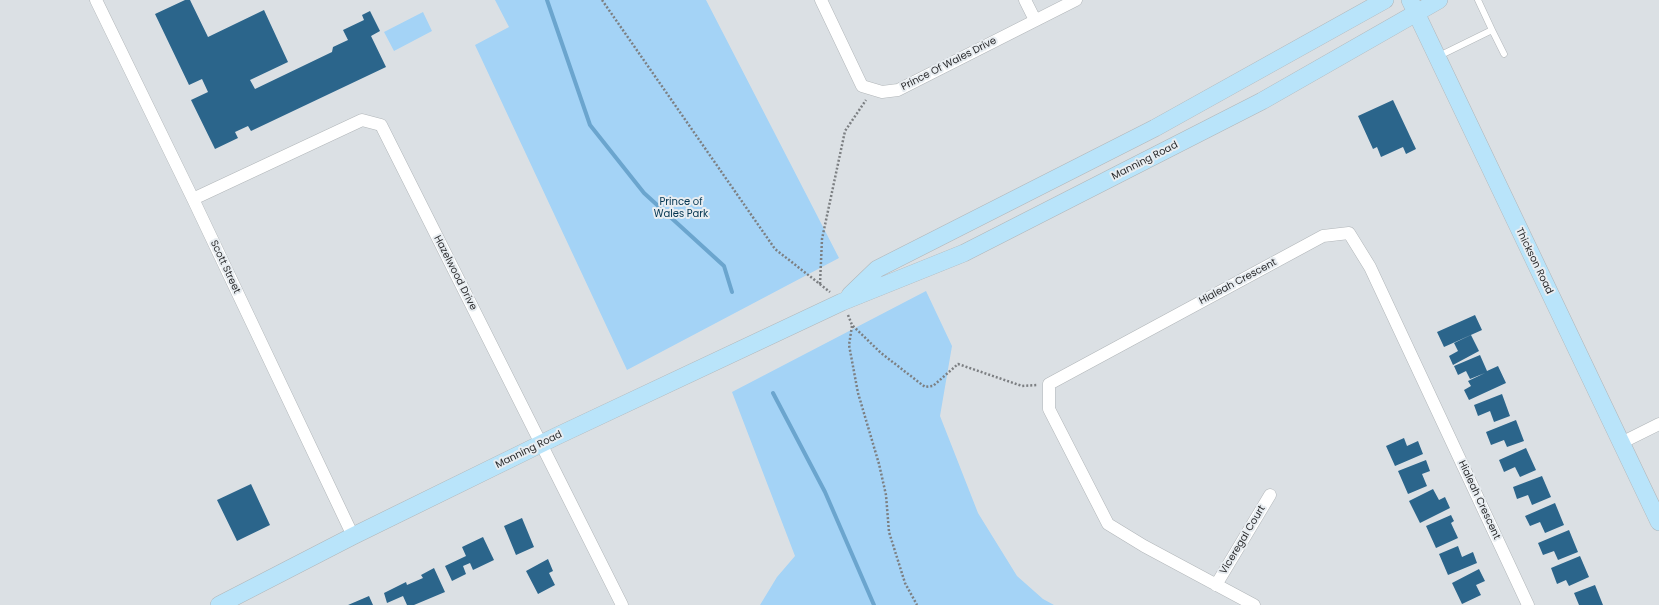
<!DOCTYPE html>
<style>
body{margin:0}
canvas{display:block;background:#dbe0e4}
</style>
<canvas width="1659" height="605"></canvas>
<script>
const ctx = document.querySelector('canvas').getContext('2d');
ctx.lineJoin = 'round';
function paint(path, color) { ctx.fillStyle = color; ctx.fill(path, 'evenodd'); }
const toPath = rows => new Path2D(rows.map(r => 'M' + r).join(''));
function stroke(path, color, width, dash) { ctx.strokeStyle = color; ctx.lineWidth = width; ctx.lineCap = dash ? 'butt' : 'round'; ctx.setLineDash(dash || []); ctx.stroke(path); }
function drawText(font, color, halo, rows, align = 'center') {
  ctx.font = font + ' Poppins,sans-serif'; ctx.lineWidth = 4; ctx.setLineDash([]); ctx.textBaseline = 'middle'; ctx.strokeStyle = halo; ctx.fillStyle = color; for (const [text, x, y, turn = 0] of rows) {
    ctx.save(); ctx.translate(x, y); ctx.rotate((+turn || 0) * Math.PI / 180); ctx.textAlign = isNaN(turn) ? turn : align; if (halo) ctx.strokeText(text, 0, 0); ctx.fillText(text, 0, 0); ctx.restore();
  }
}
paint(toPath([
 [495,0,706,0,839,258,627,370,475,45,509,27],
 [423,12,432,31,394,51,384,32],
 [926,291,952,346,940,416,978,513,1017,576,1043,599,1054,605,760,605,777,577,795,556,732,392]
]), '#a4d3f6');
stroke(toPath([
 [547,0,590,125,644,193,724,266,732,292],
 [773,393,825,492,874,605]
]), '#6ba5ce', 4);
paint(toPath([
 [185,0,190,0,208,37,264,10,288,62,250,80,255,89,332,52,333,47,348,40,343,30,364,20,362,15,370,11,380,31,371,36,386,67,251,131,248,126,235,132,238,138,215,149,191,100,208,92,202,79,189,85,155,14],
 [1393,100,1416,149,1406,154,1403,147,1381,157,1377,147,1373,149,1358,116],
 [1475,315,1482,330,1444,347,1437,332],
 [1471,335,1479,351,1453,365,1449,356,1458,351,1454,343],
 [1480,355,1487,371,1498,366,1506,383,1469,400,1464,390,1471,386,1468,381,1485,373,1470,379,1466,371,1458,375,1454,366],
 [1502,394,1510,416,1494,422,1490,411,1478,416,1474,405],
 [1516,420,1524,441,1507,447,1504,440,1491,445,1486,432],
 [1404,438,1407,446,1418,441,1423,454,1395,466,1386,446],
 [1526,448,1536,470,1520,477,1515,467,1504,472,1499,460],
 [1426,460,1430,471,1422,474,1427,486,1408,494,1398,471],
 [1542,476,1551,497,1532,505,1528,495,1517,499,1513,487],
 [251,484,270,525,237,541,217,500],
 [1433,489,1439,500,1445,497,1450,508,1420,523,1409,501],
 [1555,503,1564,525,1545,533,1540,522,1530,526,1525,516],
 [1451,515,1454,521,1451,523,1458,538,1436,548,1426,526],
 [522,518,534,547,516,555,504,526],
 [1569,530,1578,552,1558,560,1554,551,1543,555,1538,543],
 [483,537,494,560,473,570,470,563,463,566,466,574,452,581,445,566,466,556,462,547],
 [1458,546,1462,557,1473,552,1477,563,1448,575,1439,554],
 [1580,556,1589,577,1569,586,1566,580,1557,584,1551,568],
 [548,559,553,571,549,573,555,585,538,594,526,571],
 [434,568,445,592,414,605,407,605,403,596,387,603,384,593,406,582,407,585,423,578,421,575],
 [1479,569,1485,581,1476,585,1481,595,1462,604,1452,583],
 [1595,585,1603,605,1579,605,1574,593],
 [369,596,373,605,348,605]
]), '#2b658b');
const lane = toPath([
 [1492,30,1504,54],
 [1439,56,1492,30,1478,0]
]);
const street = toPath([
 [96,0,193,199,353,536],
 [821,0,862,86,882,92,898,90,1076,0],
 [1025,0,1035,20],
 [193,199,362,120,381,125,622,605],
 [1621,443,1659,424],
 [1216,585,1270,495],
 [1254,605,1144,546,1108,524,1049,409,1049,384,1323,236,1349,233,1370,267,1528,605]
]);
const secondary = toPath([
 [1410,0,1659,522],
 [850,295,877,269,1155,128,1385,0],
 [219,605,353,536,557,436,842,302,964,253,1262,101,1439,0]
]);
stroke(lane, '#b1b6b9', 7);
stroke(street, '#b1b6b9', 13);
stroke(secondary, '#b1b6b9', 18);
stroke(toPath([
 [602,0,775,249,830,292],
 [820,284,822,239,845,131,866,100],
 [848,315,852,325,881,353,925,387,933,386,958,364,1022,386,1038,385],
 [852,326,849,345,858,393,879,464,886,495,889,532,905,583,917,605]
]), '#7c7f82', 2.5, [2, 2]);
stroke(lane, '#fff', 6);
stroke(street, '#fff', 12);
stroke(secondary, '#b9e4fa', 17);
drawText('10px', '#2a2b2d', '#e8edf1', [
 ["Prince Of Wales Drive",949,64,-27],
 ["Manning Road",1145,161,-27],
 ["Thickson Road",1534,261,64],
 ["Scott Street",225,267,65],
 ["Hazelwood Drive",455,273,63],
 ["Hialeah Crescent",1238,282,-28],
 ["Manning Road",529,450,-26],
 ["Hialeah Crescent",1479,500,65],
 ["Viceregal Court",1243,540,-59]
]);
drawText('10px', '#02344f', '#e8edf1', [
 ["Prince of",681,202],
 ["Wales Park",681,214]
]);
</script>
